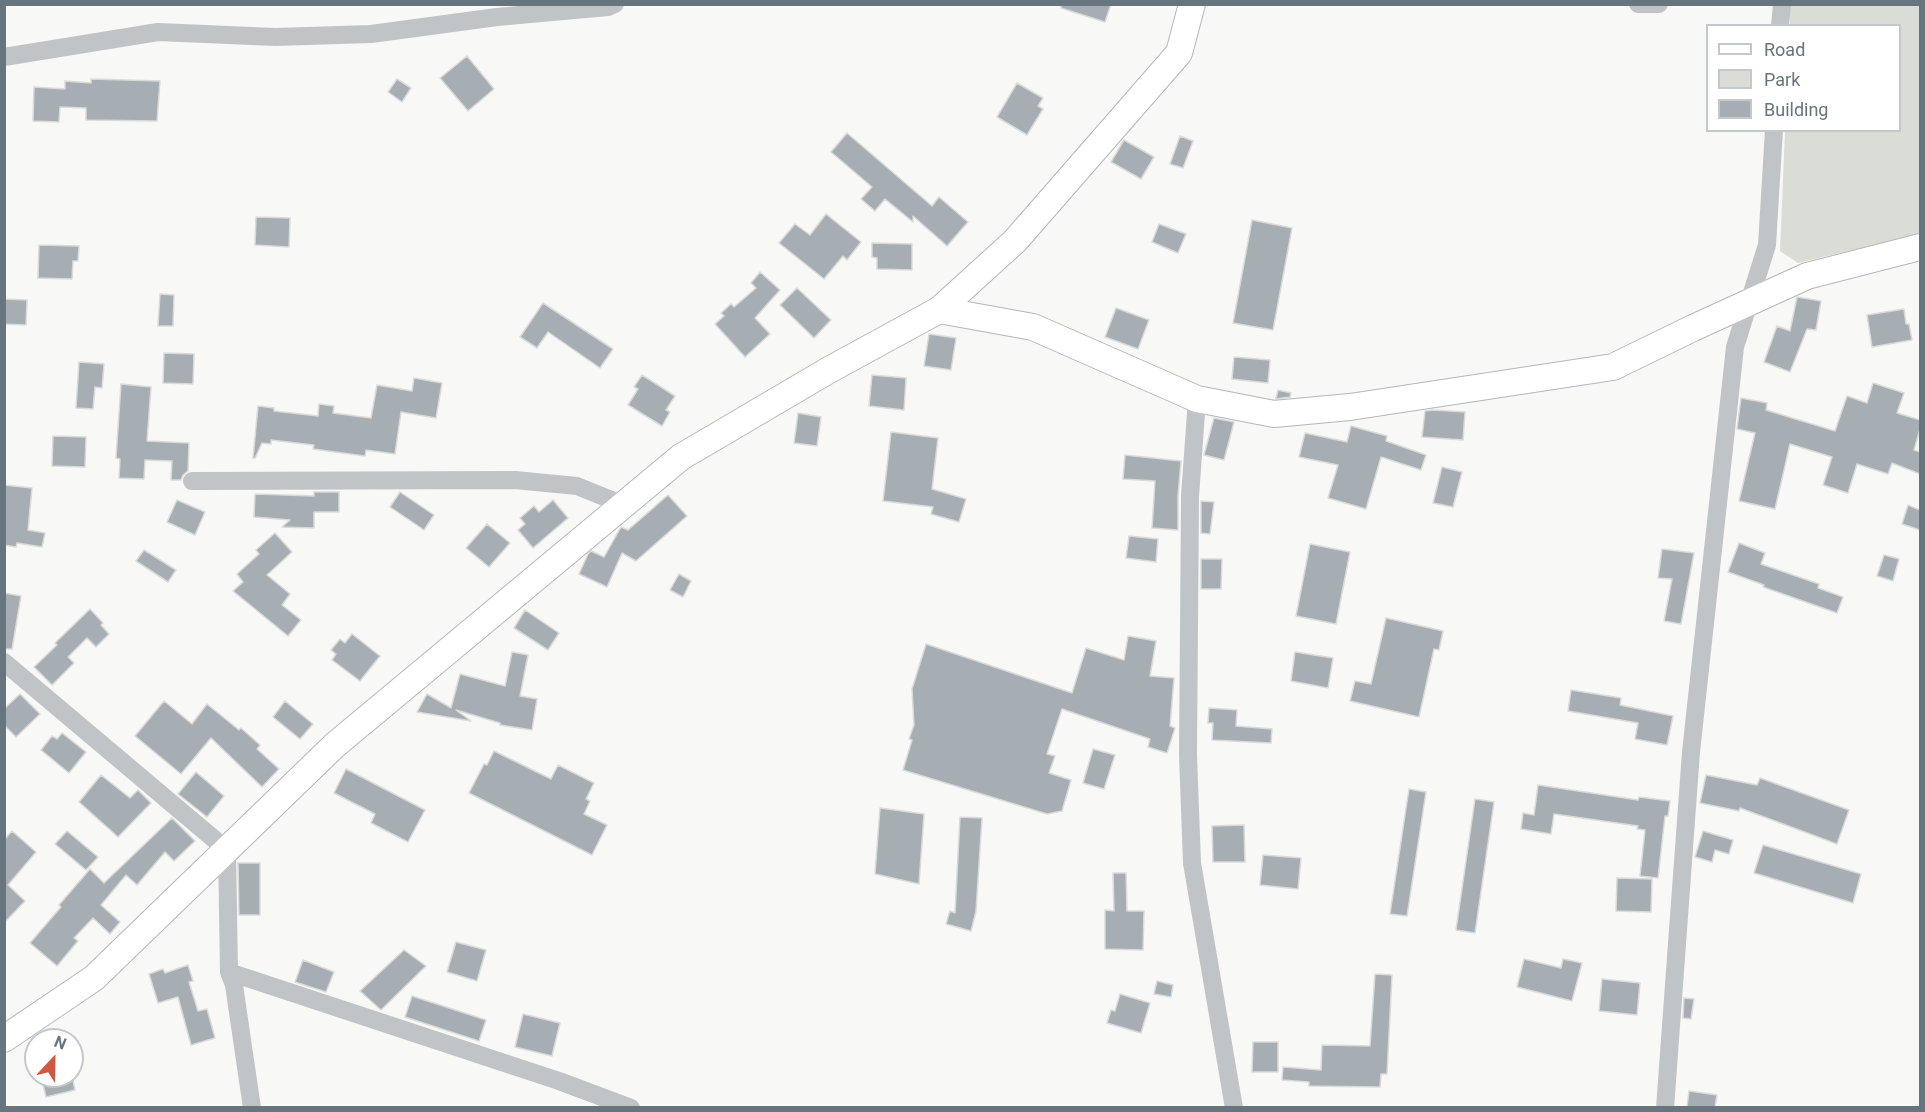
<!DOCTYPE html>
<style>
body{margin:0}
#map{position:relative;width:1925px;height:1112px;overflow:hidden;background:#f8f8f6;font-family:Roboto,sans-serif}
canvas{display:block}
.frame{position:absolute;inset:0;border:6px solid #66757e;pointer-events:none}
.legend{position:absolute;left:1706px;top:24px;width:195px;height:108px;box-sizing:border-box;background:#fff;border:2px solid #c2c8cb;margin:0;padding:8px 10px;list-style:none;font-size:18px;color:#66757e}
.legend li{display:flex;align-items:center;gap:12px;height:30px}
.legend b{width:30px;border:2px solid #c2c8cb}
.north{position:absolute;left:24px;top:1028px;width:60px;height:60px;box-sizing:border-box;background:#fff;border:2px solid #c2c8cb;border-radius:50%;rotate:22deg;font-size:16px;font-weight:700;line-height:24px;text-align:center;color:#66757e}
.north::after{content:'';display:block;margin:auto;width:21px;height:27px;background:#d0583f;clip-path:polygon(50% 0,100% 100%,50% 72%,0 100%)}
</style>
<div id="map">
<canvas width="1925" height="1112"></canvas>
<div class="frame"></div>
<ul class="legend">
<li><b style="height:8px;background:#fff"></b>Road</li>
<li><b style="height:16px;background:#d9ddd6"></b>Park</li>
<li><b style="height:16px;background:#a6adb3"></b>Building</li>
</ul>
<div class="north">N</div>
</div>
<script>
const ctx = document.querySelector('canvas').getContext('2d');
ctx.lineJoin = 'round';
function paint(path, color) { ctx.fillStyle = color; ctx.fill(path, 'evenodd'); }
const toPath = rows => new Path2D(rows.map(r => 'M' + r).join(''));
function stroke(path, color, width, dash) { ctx.strokeStyle = color; ctx.lineWidth = width; ctx.lineCap = dash ? 'butt' : 'round'; ctx.setLineDash(dash || []); ctx.stroke(path); }
paint(toPath([
 [1790,5,1920,5,1920,234,1798,263,1780,251,1785,131,1900,130,1900,26,1790,25]
]), '#d9ddd6');
const building = toPath([
 [1061,4,1111,4,1105,22,1061,8,1061,4],
 [467,56,494,89,468,111,440,78,467,56],
 [91,79,160,81,157,121,86,120,86,108,60,107,59,122,33,121,34,87,65,89,65,81,91,83,91,79],
 [397,79,411,88,402,102,388,92,397,79],
 [1017,83,1043,98,1038,106,1043,109,1027,135,997,117,1017,83],
 [847,133,932,206,939,197,968,222,947,246,913,216,913,222,885,199,875,211,861,199,872,187,831,152,847,133],
 [1180,136,1193,141,1183,168,1170,164,1180,136],
 [1124,140,1154,157,1141,179,1111,162,1124,140],
 [826,214,861,242,847,260,843,256,824,279,779,243,795,224,810,235,826,214],
 [256,217,290,218,289,247,255,245,256,217],
 [1252,220,1292,228,1273,330,1233,323,1252,220],
 [1159,224,1186,234,1178,253,1152,242,1159,224],
 [872,243,912,244,912,270,877,269,877,258,872,257,872,243],
 [39,245,79,246,78,261,73,261,72,279,38,278,39,245],
 [760,272,780,290,755,318,770,334,745,357,715,324,724,316,721,313,731,304,734,307,756,288,751,283,760,272],
 [797,288,831,320,814,338,780,305,797,288],
 [160,294,174,295,173,326,158,326,160,294],
 [1797,297,1821,301,1816,330,1807,329,1790,372,1764,362,1777,326,1790,331,1797,297],
 [4,299,27,300,26,325,4,324,4,299],
 [543,303,613,349,600,368,548,332,537,348,520,337,543,303],
 [1116,308,1149,320,1138,349,1105,337,1116,308],
 [1904,309,1906,324,1909,324,1912,340,1872,347,1867,315,1904,309],
 [929,334,956,338,951,370,924,366,929,334],
 [164,353,194,354,193,384,163,383,164,353],
 [1234,357,1270,360,1268,383,1232,379,1234,357],
 [79,362,104,364,102,388,95,387,93,409,76,408,79,362],
 [642,375,675,396,666,410,670,412,662,426,628,405,638,389,634,387,642,375],
 [872,375,906,378,904,410,869,406,872,375],
 [414,378,442,383,436,418,401,412,395,454,366,450,365,456,313,449,314,445,271,440,271,444,262,443,255,458,253,458,258,406,274,408,274,411,318,416,319,404,334,406,333,413,371,418,377,385,412,391,414,378],
 [1873,383,1904,393,1897,413,1920,420,1920,429,1914,450,1920,452,1920,474,1892,463,1888,474,1857,464,1848,493,1823,485,1832,457,1790,444,1775,509,1739,501,1755,433,1737,429,1741,398,1767,403,1766,410,1835,431,1847,396,1867,403,1873,383],
 [121,384,151,387,147,441,189,443,188,471,183,475,181,480,171,480,172,461,145,460,144,479,119,478,120,459,116,458,121,384],
 [1278,390,1291,393,1290,397,1276,399,1278,390],
 [1433,410,1465,412,1463,440,1422,437,1425,411,1433,410],
 [798,413,821,417,817,446,794,443,798,413],
 [1214,418,1234,422,1224,460,1204,455,1214,418],
 [1351,426,1387,436,1386,441,1426,455,1421,470,1381,457,1366,509,1328,498,1338,465,1299,457,1305,433,1347,442,1351,426],
 [891,432,938,438,932,489,966,499,959,522,931,514,933,507,883,501,891,432],
 [53,436,86,437,85,467,52,466,53,436],
 [1125,455,1181,461,1178,496,1178,530,1152,528,1155,481,1123,479,1125,455],
 [1442,467,1462,472,1453,507,1433,503,1442,467],
 [4,485,32,488,28,530,45,533,42,547,17,543,16,547,4,545,4,485],
 [314,492,339,492,339,512,314,512,314,528,282,527,290,520,254,517,255,494,314,496,314,492],
 [400,492,434,515,424,530,390,507,400,492],
 [668,495,687,516,636,561,622,553,607,587,579,574,588,554,591,551,604,557,621,527,628,530,668,495],
 [177,500,205,512,195,535,167,522,177,500],
 [553,500,568,518,533,548,518,530,525,524,520,518,534,506,539,512,553,500],
 [1201,501,1214,502,1210,534,1201,533,1201,501],
 [1908,505,1920,510,1920,530,1902,524,1908,505],
 [487,524,510,543,489,567,466,548,487,524],
 [275,533,292,552,267,575,290,594,282,605,301,620,288,636,233,591,243,582,237,574,259,554,256,550,275,533],
 [1129,536,1158,539,1156,562,1126,558,1129,536],
 [1739,543,1765,553,1761,564,1819,584,1818,588,1843,597,1837,613,1763,587,1764,585,1728,572,1739,543],
 [1310,544,1350,552,1336,624,1296,616,1310,544],
 [1662,549,1694,553,1681,624,1664,621,1672,579,1658,578,1662,549],
 [144,550,176,570,168,582,136,561,144,550],
 [1884,555,1899,559,1893,581,1877,576,1884,555],
 [1201,559,1222,559,1221,589,1201,589,1201,559],
 [679,574,691,581,683,597,670,590,679,574],
 [4,593,21,596,12,649,4,649,4,593],
 [90,609,103,623,101,625,109,634,96,647,87,638,68,657,74,663,52,685,34,667,57,645,55,643,90,609],
 [525,610,559,633,548,650,514,628,525,610],
 [1386,618,1443,631,1439,650,1434,649,1419,717,1350,701,1355,681,1371,684,1386,618],
 [352,634,380,656,360,681,332,660,336,654,331,650,340,639,345,643,352,634],
 [1128,636,1156,641,1150,676,1174,678,1170,726,1175,728,1167,753,1148,747,1150,739,1062,709,1047,754,1055,756,1049,773,1071,780,1062,811,1047,814,903,770,912,740,909,739,914,725,912,689,926,644,1072,693,1086,648,1124,660,1128,636],
 [512,652,528,655,520,696,537,699,532,730,500,725,500,723,456,710,471,721,417,712,427,694,451,708,460,674,505,686,512,652],
 [1295,652,1333,658,1328,688,1291,681,1295,652],
 [1571,690,1621,698,1620,705,1673,716,1667,745,1635,739,1638,723,1568,711,1571,690],
 [20,694,40,714,16,737,4,725,4,709,20,694],
 [164,701,192,724,207,704,239,730,241,728,260,745,257,749,279,769,262,787,211,738,181,774,135,736,164,701],
 [285,701,313,724,300,739,273,717,285,701],
 [1209,708,1237,710,1236,726,1272,729,1271,743,1212,740,1213,723,1208,723,1209,708],
 [62,733,86,752,69,773,41,750,52,736,57,739,62,733],
 [1093,749,1115,755,1104,789,1083,783,1093,749],
 [494,751,551,779,558,765,594,783,586,799,590,801,584,814,607,825,592,855,469,793,484,764,487,765,494,751],
 [346,769,425,810,408,842,371,823,375,814,334,793,346,769],
 [196,772,224,796,207,817,178,794,196,772],
 [101,775,130,798,138,790,151,803,118,837,79,802,101,775],
 [1706,775,1757,785,1760,778,1849,810,1837,844,1740,808,1739,811,1700,803,1706,775],
 [1538,785,1638,800,1639,797,1670,801,1668,816,1665,816,1658,878,1640,876,1645,830,1637,829,1638,826,1554,814,1551,834,1521,829,1523,813,1534,815,1538,785],
 [1409,789,1426,792,1407,916,1390,914,1409,789],
 [1475,799,1494,802,1475,933,1456,930,1475,799],
 [880,808,924,814,919,884,875,874,880,808],
 [960,817,982,818,976,911,971,931,946,924,950,911,955,913,960,817],
 [172,818,195,841,174,861,165,852,137,885,126,875,101,905,120,922,110,934,93,918,74,938,78,941,57,966,30,943,61,907,59,905,90,869,104,883,172,818],
 [1244,825,1245,862,1213,862,1212,826,1244,825],
 [12,831,36,852,8,885,25,901,4,923,4,840,12,831],
 [67,831,98,857,86,870,55,844,67,831],
 [1703,831,1733,840,1729,854,1715,850,1712,862,1695,857,1703,831],
 [1763,845,1861,874,1853,903,1754,873,1763,845],
 [1263,855,1301,858,1298,889,1260,885,1263,855],
 [238,863,260,863,260,915,239,915,238,863],
 [1113,873,1126,873,1127,911,1144,911,1143,950,1105,949,1105,910,1114,911,1113,873],
 [1617,878,1652,879,1651,912,1616,911,1617,878],
 [456,942,486,950,477,981,447,972,456,942],
 [404,950,426,966,381,1010,360,991,404,950],
 [1524,959,1561,968,1563,959,1582,963,1572,1001,1517,987,1524,959],
 [303,960,334,972,326,992,295,982,303,960],
 [188,965,193,981,189,982,198,1011,207,1009,215,1038,191,1045,178,997,158,1003,149,974,163,969,165,973,188,965],
 [1375,974,1392,975,1387,1074,1381,1074,1380,1087,1309,1086,1309,1082,1282,1080,1283,1067,1321,1070,1322,1045,1370,1046,1375,974],
 [1602,979,1640,983,1637,1015,1599,1011,1602,979],
 [1157,981,1173,985,1171,997,1154,994,1157,981],
 [1120,994,1150,1003,1141,1033,1107,1023,1111,1010,1115,1011,1120,994],
 [412,996,486,1020,479,1041,405,1017,412,996],
 [1684,998,1694,999,1691,1019,1683,1018,1684,998],
 [523,1014,560,1023,552,1056,515,1047,523,1014],
 [1253,1042,1278,1042,1278,1072,1252,1072,1253,1042],
 [41,1076,72,1076,75,1090,46,1097,41,1076],
 [1689,1091,1717,1095,1715,1107,1687,1107,1689,1091]
]);
paint(building, '#a6adb3');
stroke(building, '#dadad9', 1.5);
const secondary = toPath([
 [939,310,1033,327,1197,399,1274,414,1350,407,1613,367,1693,328,1807,276,1920,247],
 [4,1039,94,978,335,745,681,457,829,370,939,310,1015,241,1179,53,1192,4]
]);
stroke(secondary, '#b3b8bc', 28);
stroke(toPath([
 [1638,4,1659,4],
 [1780,26,1782,4],
 [4,57,158,32,275,37,371,34,497,17,608,7,615,4],
 [1197,399,1190,496,1188,755,1192,863,1234,1108],
 [192,481,515,480,577,486,624,505],
 [4,662,227,850,229,972,234,985,252,1108],
 [229,972,559,1081,631,1108],
 [1665,1108,1691,752,1735,347,1767,245,1774,130]
]), '#c0c4c7', 18);
stroke(secondary, '#fff', 26);
</script>
